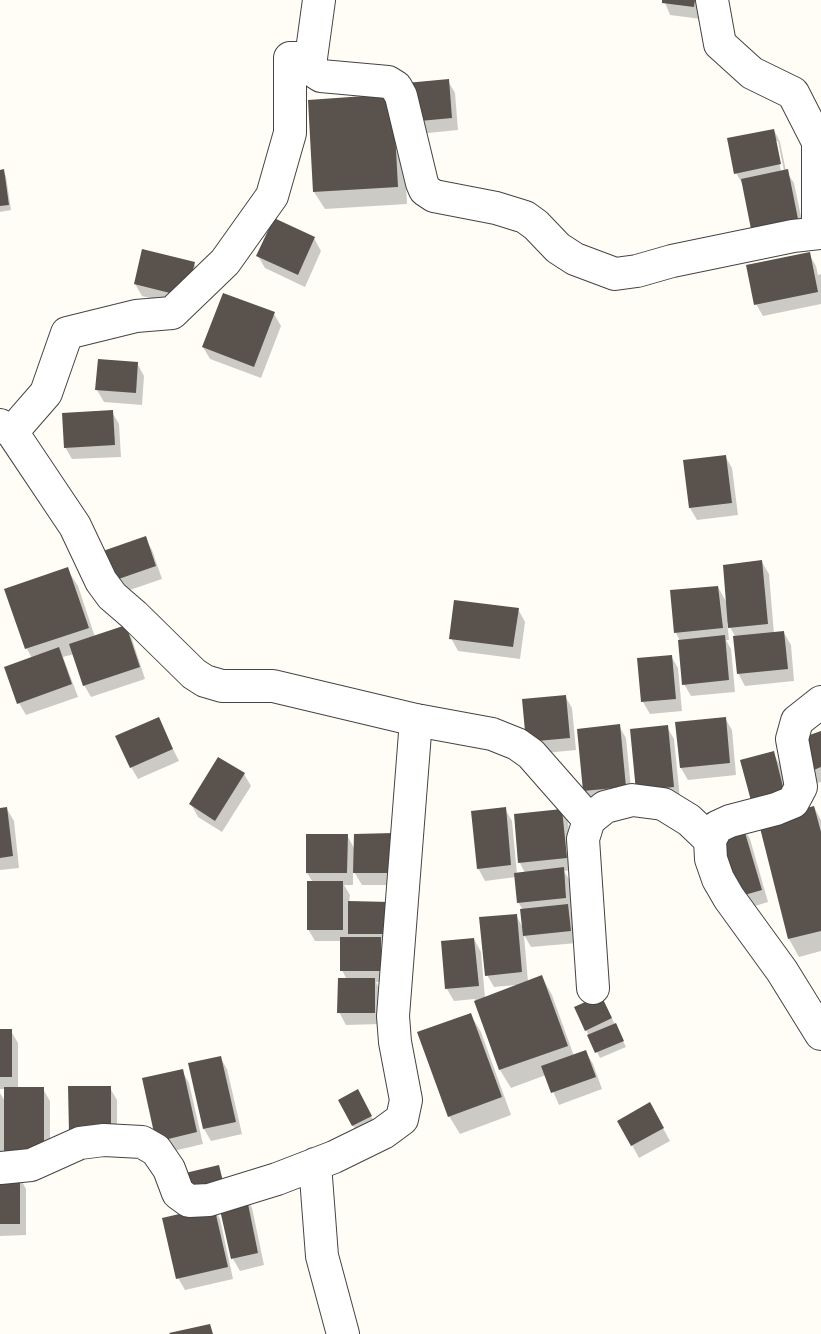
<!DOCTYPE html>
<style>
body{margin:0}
canvas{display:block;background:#fffdf5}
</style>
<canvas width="821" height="1334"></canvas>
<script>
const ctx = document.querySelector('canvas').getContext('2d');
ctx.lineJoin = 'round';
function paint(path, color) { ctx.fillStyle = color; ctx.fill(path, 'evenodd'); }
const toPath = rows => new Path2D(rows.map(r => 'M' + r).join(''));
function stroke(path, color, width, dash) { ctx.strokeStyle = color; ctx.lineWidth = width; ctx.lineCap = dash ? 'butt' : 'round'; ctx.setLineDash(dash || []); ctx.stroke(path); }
paint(toPath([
 [664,0,703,0,701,19,670,15],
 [448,81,455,93,458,130,418,134,408,84],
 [402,114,407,204,325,209,314,192],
 [774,130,780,142,786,171,794,183,805,236,743,185,736,173],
 [775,141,778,141,784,171,781,171],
 [0,171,3,171,6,176,11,210,0,212],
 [314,238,321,251,305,287,265,268,258,256],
 [809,254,816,266,818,275,821,274,821,304,763,316,756,304],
 [194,264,201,276,192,308,142,296,135,284],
 [274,314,281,326,261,378,210,359,203,347],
 [137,363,144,376,142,405,104,402,97,390],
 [112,412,119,424,121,457,72,459,65,447],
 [725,456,732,468,738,515,697,520,690,508,684,462],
 [145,538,152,550,162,579,118,594,111,581],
 [762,562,769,574,774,634,784,633,791,645,794,681,745,686,738,673,735,636,727,622,729,640,726,640,731,649,735,692,691,696,684,684,679,639,676,633,718,587,728,605],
 [67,569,78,586,95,637,125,627,132,639,145,679,91,697,84,685,74,654,63,657,78,697,26,715,19,703,32,658,27,649,6,589],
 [518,609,525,622,520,659,458,651,451,638],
 [671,656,678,668,682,711,650,714,643,702],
 [565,696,572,708,576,750,535,754,524,700],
 [725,718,732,730,736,775,688,780,681,768],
 [158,719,179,761,138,779,131,767],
 [619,726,626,738,632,799,592,803,585,791],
 [667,727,674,739,680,799,644,803],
 [821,733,821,782,817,783,810,771],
 [773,753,780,765,792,813,814,807,821,820,821,951,799,957,789,939,760,821],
 [244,774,251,786,222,832,198,817,191,804],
 [0,809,7,809,14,821,19,868,0,870],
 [505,809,512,821,517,874,525,873,520,863,561,810,568,822,573,870,564,871,570,881,572,910,570,910,574,918,577,943,531,947,524,935,528,982,542,977,552,995,574,1056,586,1052,593,1064,602,1089,559,1105,546,1075,511,1088,500,1070,475,999,454,1001,447,989,443,942,474,939,481,952,485,998,517,985,494,987,487,975,516,915,523,928,523,910,518,902,516,877,485,881,478,868],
 [743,827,750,839,768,902,742,910],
 [347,835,355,850,355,835,400,885,362,885,353,870,353,885,344,885,350,895,349,903,390,903,387,982,376,982,381,992,381,1024,346,1025,339,1012,347,980,342,970,342,941,315,941,308,929,313,882,307,873],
 [604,1002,626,1047,600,1058,586,1030],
 [470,1014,481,1032,511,1115,460,1134,449,1116],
 [0,1031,11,1031,18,1043,18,1089,43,1089,50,1101,50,1169,0,1172,0,1093,6,1103,6,1089,0,1089],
 [220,1057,227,1069,242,1134,211,1141,204,1129],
 [182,1071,189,1083,203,1144,165,1153,158,1141],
 [110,1088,117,1100,117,1144,77,1144],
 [358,1091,374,1122,356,1131,340,1100],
 [650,1104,670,1141,639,1158,619,1121],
 [19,1176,26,1189,26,1235,0,1236,0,1177],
 [245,1196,252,1208,264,1265,240,1271,233,1259,220,1202],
 [213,1207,220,1219,233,1279,185,1290,178,1278]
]), '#0003');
paint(toPath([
 [662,0,695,0,694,7,662,3],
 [449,79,452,118,409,122,406,83],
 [393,94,398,187,313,192,308,100],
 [774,129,781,164,734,174,727,138],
 [4,169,9,205,0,206,0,170],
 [788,169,799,224,752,234,741,179],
 [274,218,315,237,298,275,256,256],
 [142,249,195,262,186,297,134,284],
 [810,252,818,292,754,305,746,265],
 [223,293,275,312,254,367,202,347],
 [98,359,138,362,136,393,95,390],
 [113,410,115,445,64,448,62,413],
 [726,455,732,503,689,508,683,460],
 [146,536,156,566,110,582,100,552],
 [762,560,768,624,728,628,723,565],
 [68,567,89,628,25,649,4,589],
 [718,586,723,628,674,633,670,590],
 [454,600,519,608,513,647,449,639],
 [126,625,140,667,83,686,69,644],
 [784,631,788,669,737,674,733,636],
 [725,635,729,680,682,685,678,640],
 [59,647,72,684,17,704,4,667],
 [672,655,676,699,641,702,637,658],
 [566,695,570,738,526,742,522,699],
 [159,717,173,749,130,768,115,736],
 [726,717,730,763,680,768,675,722],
 [620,724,626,787,583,791,577,729],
 [668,725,674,787,636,791,630,729],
 [821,731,821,767,809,772,798,739],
 [774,751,786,799,753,808,740,760],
 [218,757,245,773,215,821,189,804],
 [814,806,821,832,821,931,788,939,758,820],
 [7,807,13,856,0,858,0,808],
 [506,807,511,865,477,869,471,811],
 [562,809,567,858,518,863,514,814],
 [743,826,762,890,734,898,715,834],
 [394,833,394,873,353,873,354,834],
 [306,834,348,834,347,873,306,873],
 [564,867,566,898,517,903,514,873],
 [307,881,343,881,343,930,307,930],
 [348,901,391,902,391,934,348,934],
 [568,904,571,931,523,936,520,909],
 [517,914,522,972,485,976,479,917],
 [340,937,381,937,381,971,340,971],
 [474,938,479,986,445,989,441,941],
 [542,975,568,1046,499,1070,474,1001],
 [338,978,375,978,375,1013,337,1013],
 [601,995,612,1018,585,1031,574,1007],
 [471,1013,502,1097,448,1117,417,1032],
 [616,1023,624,1041,595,1053,587,1035],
 [0,1029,12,1029,12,1077,0,1077],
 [586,1050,596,1077,551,1093,541,1066],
 [221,1056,236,1122,203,1129,188,1063],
 [183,1069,197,1132,156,1142,142,1078],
 [68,1086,111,1086,111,1132,69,1133],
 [4,1087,44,1087,44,1157,4,1157],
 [358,1089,372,1116,352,1126,338,1100],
 [650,1102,664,1128,631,1146,617,1121],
 [219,1165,225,1190,187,1198,181,1174],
 [0,1175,20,1175,20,1224,0,1224],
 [246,1194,258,1253,231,1259,218,1201],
 [214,1206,228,1267,176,1279,162,1218],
 [210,1324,213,1334,170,1334,169,1333]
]), '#5a524d');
const minor = toPath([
 [319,0,311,58,311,66,315,72,321,76,388,82,396,87,401,96,422,183,425,190,434,196,496,208,525,217,536,225,558,248,575,259,615,274,637,271,672,261,793,236,821,233],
 [712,0,720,44,752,73,793,93,818,142,818,232],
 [0,425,12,432,75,526,101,581,112,596,134,615,194,674,205,681,222,686,273,686,416,720,492,734,517,744,531,754,589,820],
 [12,432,46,393,67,333,136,316,172,313,225,262,272,196,290,133,290,58,311,58],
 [821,702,797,721,792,739,801,787,793,802,776,809,730,821,717,827,710,840,711,859,718,879,729,898,782,971,821,1034],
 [593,988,583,839,589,820,605,807,632,800,663,804,689,820,710,840],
 [315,1164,322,1256,343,1334],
 [0,1168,31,1165,80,1143,104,1140,142,1142,156,1150,169,1169,178,1193,189,1201,209,1200,277,1179,334,1157,383,1133,402,1119,406,1100,395,1042,393,1016,416,720]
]);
stroke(minor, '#444', 34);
stroke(minor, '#fff', 32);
</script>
